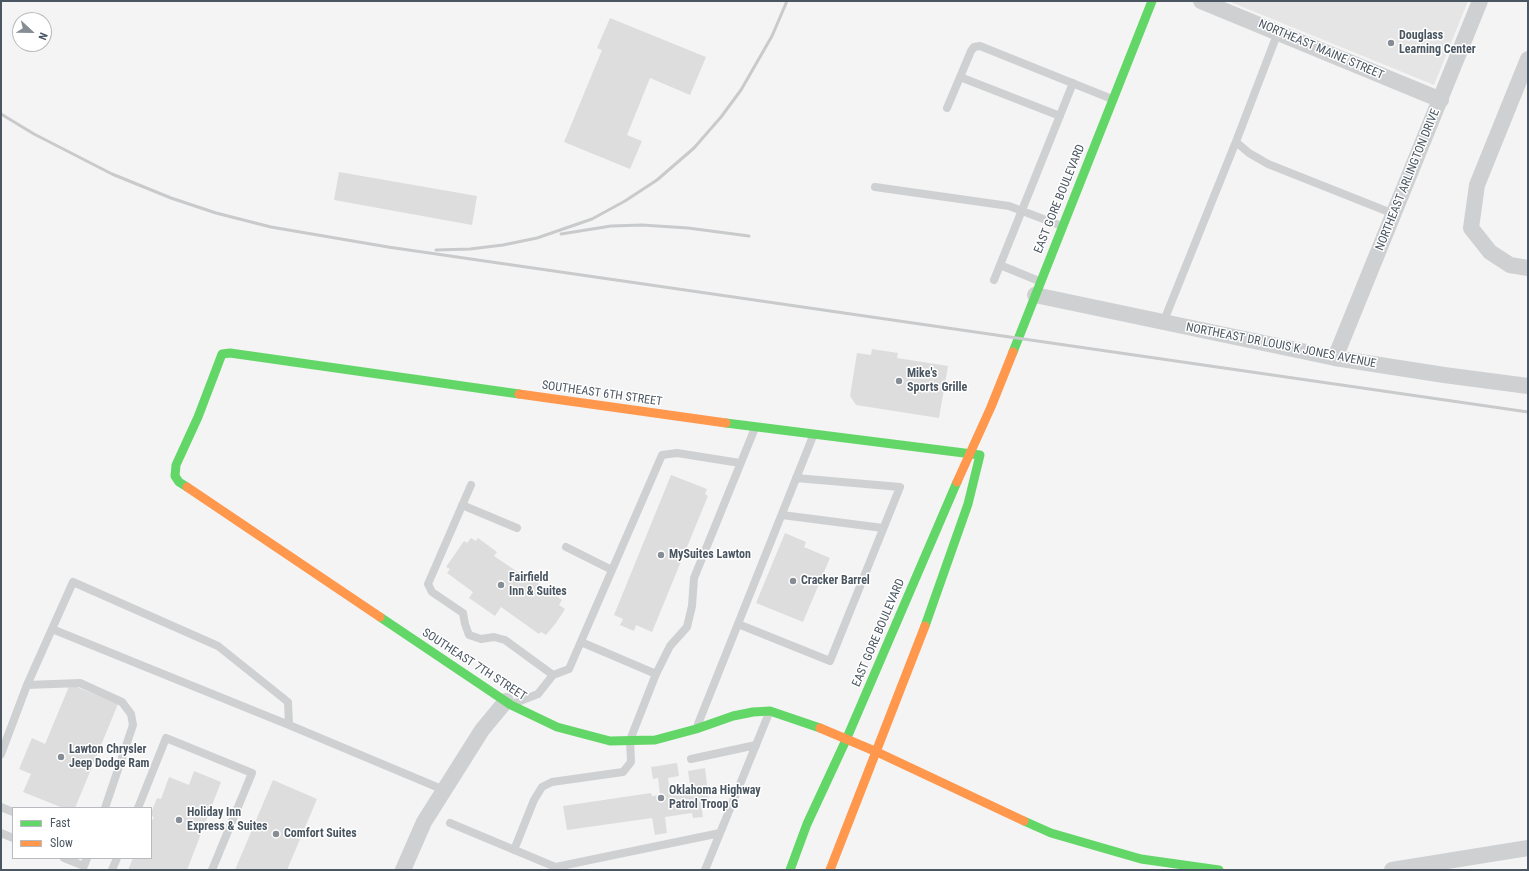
<!DOCTYPE html>
<style>
body{margin:0}
#map{position:relative;width:1529px;height:871px;overflow:hidden;background:#f4f4f4;font-family:"Roboto Condensed",sans-serif}
canvas{display:block}
.frame{position:absolute;inset:0;border:2px solid #4a5661;pointer-events:none}
.legend{position:absolute;left:12px;top:807px;width:140px;height:52px;box-sizing:border-box;background:#fff;border:1px solid #b7bbc0;margin:0;padding:5px 7px;list-style:none;font-size:12px;color:#4a5661}
.legend li{display:flex;align-items:center;gap:8px;height:20px}
.legend b{width:20px;border:1px solid #b7bbc0}
.north{position:absolute;left:12px;top:12px;width:40px;height:40px;box-sizing:border-box;background:#fff;border:1px solid #b7bbc0;border-radius:50%;rotate:112deg;font-size:11px;font-weight:700;line-height:16px;text-align:center;color:#4a5661}
.north::after{content:'';display:block;margin:auto;width:14px;height:18px;background:#868d94;clip-path:polygon(50% 0,100% 100%,50% 72%,0 100%)}
</style>
<div id="map">
<canvas width="1529" height="871"></canvas>
<div class="frame"></div>
<ul class="legend">
<li><b style="height:5px;background:#63d668"></b>Fast</li>
<li><b style="height:5px;background:#ff974d"></b>Slow</li>
</ul>
<div class="north">N</div>
</div>
<script>
const ctx = document.querySelector('canvas').getContext('2d');
ctx.lineJoin = 'round';
function paint(path, color) { ctx.fillStyle = color; ctx.fill(path, 'evenodd'); }
const toPath = rows => new Path2D(rows.map(r => 'M' + r).join(''));
function stroke(path, color, width, dash) { ctx.strokeStyle = color; ctx.lineWidth = width; ctx.lineCap = dash ? 'butt' : 'round'; ctx.setLineDash(dash || []); ctx.stroke(path); }
function drawText(font, color, halo, rows, align = 'center') {
  ctx.font = font + ' "Roboto Condensed",sans-serif'; ctx.lineWidth = 3; ctx.setLineDash([]); ctx.textBaseline = 'middle'; ctx.strokeStyle = halo; ctx.fillStyle = color; for (const [text, x, y, turn = 0] of rows) {
    ctx.save(); ctx.translate(x, y); ctx.rotate((+turn || 0) * Math.PI / 180); ctx.textAlign = isNaN(turn) ? turn : align; if (halo) ctx.strokeText(text, 0, 0); ctx.fillText(text, 0, 0); ctx.restore();
  }
}
paint(toPath([
 [1228,1,1468,1,1434,85]
]), '#e6e5e6');
paint(toPath([
 [610,18,706,57,690,95,650,78,627,135,642,141,630,169,564,142,602,50,597,48],
 [339,172,477,196,472,225,334,200],
 [872,349,898,353,897,358,948,366,939,418,856,405,850,396,857,353,871,355],
 [671,475,707,489,705,494,708,496,652,632,636,625,634,631,620,625,623,619,614,615],
 [785,533,806,542,804,547,830,558,803,622,756,603],
 [471,538,476,541,478,538,497,552,494,556,522,575,529,577,562,600,559,605,565,609,556,623,546,635,541,632,539,634,501,607,495,616,469,598,473,592,447,573,450,569,446,567,464,541,467,543],
 [70,684,118,704,75,808,63,808,23,792,31,774,19,769,32,738,45,744],
 [677,763,679,776,668,778,670,794,691,792,688,771,705,768,709,801,701,802,703,817,693,818,692,813,665,817,667,833,655,835,652,818,567,830,563,806,651,793,652,796,660,795,658,778,653,779,651,767],
 [194,771,221,782,187,870,128,870,133,858,151,858,151,823,154,817,151,816,151,813,157,798,161,799,169,777,189,785],
 [273,780,317,799,287,870,235,870]
]), '#ddddde');
stroke(toPath([
 [960,77,1060,116],
 [947,108,971,51,974,47,980,46,1112,99],
 [1236,142,1249,153,1268,164,1394,214],
 [875,187,1009,206,1062,226],
 [1000,265,1039,281],
 [994,280,1073,83],
 [1163,323,1237,139,1278,32],
 [471,485,428,584,432,592,463,613,465,624,469,635,481,639,494,637,505,640,553,675],
 [462,505,517,528],
 [782,515,883,528],
 [566,547,612,570],
 [738,624,830,661,900,487,796,478],
 [52,629,289,725],
 [581,642,656,674],
 [27,685,73,582,218,646,288,702,289,725,444,790],
 [515,703,538,694,553,675,569,669,662,455,677,453,740,463],
 [698,724,813,436],
 [1,754,27,685,80,683,122,702,131,714,133,725,105,808],
 [691,759,756,745],
 [1,807,13,812],
 [138,808,166,738,252,773,212,870],
 [450,823,560,869],
 [1,833,13,838],
 [514,850,534,800,542,787,552,782,623,772,631,762,630,740,656,674,670,646,687,627,692,606,694,578,755,428],
 [64,858,84,866,87,858],
 [556,867,720,833],
 [112,870,117,858],
 [705,870,769,713]
]), '#ced0d2', 8);
stroke(toPath([
 [1201,1,1441,100],
 [1528,59,1477,185,1471,228,1490,252,1510,265,1528,268],
 [1035,295,1335,358,1444,375,1528,386],
 [1335,358,1480,1],
 [403,870,424,822,482,730,506,701],
 [1392,870,1528,848]
]), '#ced0d2', 16);
stroke(toPath([
 [1013,352,1152,1],
 [726,423,980,455],
 [187,487,179,482,175,476,176,465,198,417,222,354,230,353,519,394],
 [380,617,511,705,557,727,610,741,655,740,696,729,733,716,753,712,770,711,820,728],
 [925,626,968,504,980,455],
 [1024,821,1051,833,1141,859,1219,870],
 [790,870,807,824,846,740,957,482]
]), '#63d668', 9);
stroke(toPath([
 [519,394,726,423],
 [957,482,991,407,1013,352],
 [187,487,380,617],
 [820,728,877,752,1024,821],
 [830,870,925,626]
]), '#ff974d', 9);
stroke(toPath([
 [1,114,34,134,112,174,171,198,216,213,271,227,388,247,1528,412],
 [561,234,611,226,642,225,688,228,749,236],
 [436,250,470,249,503,245,537,238,592,219,625,201,657,180,694,148,721,117,741,90,772,36,787,1]
]), '#c9cacc', 3);
for (const [x, y, r, color] of [
 [1391,43,4,"#868d94"],
 [899,381,4,"#868d94"],
 [661,555,4,"#868d94"],
 [793,581,4,"#868d94"],
 [501,585,4,"#868d94"],
 [61,757,4,"#868d94"],
 [661,798,4,"#868d94"],
 [179,820,4,"#868d94"],
 [276,834,4,"#868d94"]
]) { const dot = new Path2D(); dot.arc(x, y, r, 0, 2 * Math.PI); ctx.fillStyle = color; ctx.fill(dot); stroke(dot, '#fff', 1.5); }
drawText('bold 12px', '#4a5661', '#fff', [
 ["Douglass",1399,36],
 ["Learning Center",1399,50],
 ["Mike's",907,374],
 ["Sports Grille",907,388],
 ["MySuites Lawton",669,555],
 ["Fairfield",509,578],
 ["Inn & Suites",509,592],
 ["Cracker Barrel",801,581],
 ["Lawton Chrysler",69,750],
 ["Jeep Dodge Ram",69,764],
 ["Oklahoma Highway",669,791],
 ["Patrol Troop G",669,805],
 ["Holiday Inn",187,813],
 ["Express & Suites",187,827],
 ["Comfort Suites",284,834]
], 'left');
drawText('12px', '#4a5661', '#fff', [
 ["NORTHEAST MAINE STREET",1321,50,23],
 ["NORTHEAST ARLINGTON DRIVE",1408,180,-68],
 ["EAST GORE BOULEVARD",1060,199,-68],
 ["NORTHEAST DR LOUIS K JONES AVENUE",1281,346,11],
 ["SOUTHEAST 6TH STREET",602,394,8],
 ["EAST GORE BOULEVARD",879,633,-67],
 ["SOUTHEAST 7TH STREET",474,665,33]
]);
</script>
